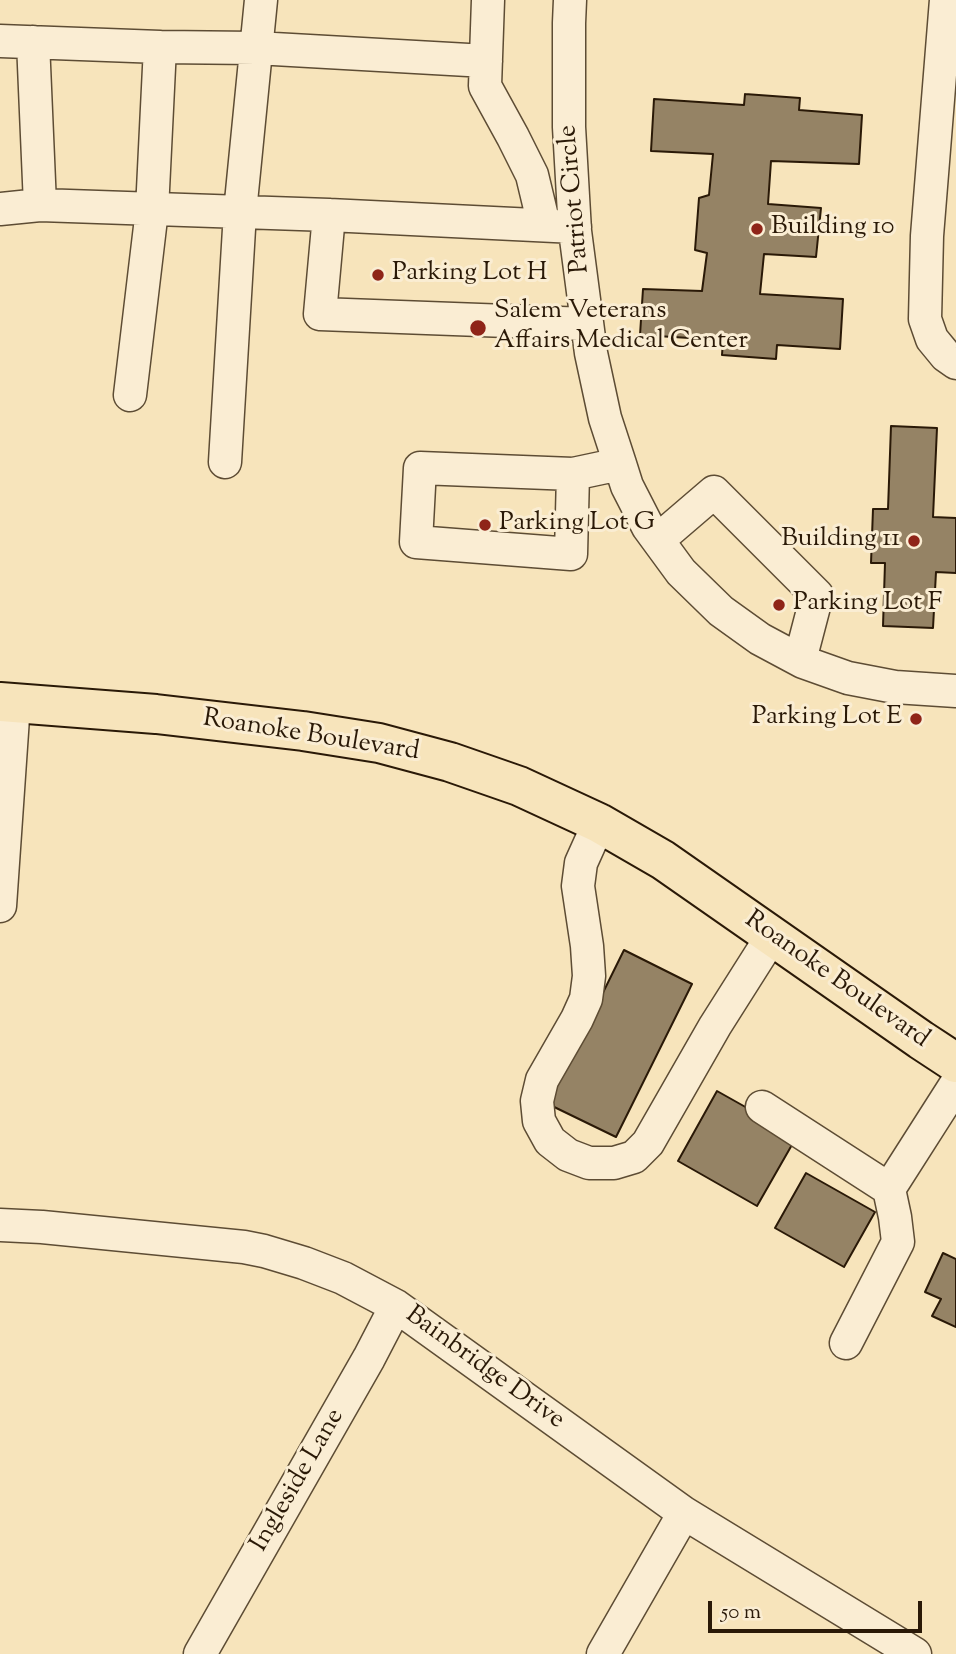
<!DOCTYPE html>
<style>
body{margin:0}
#map{position:relative;width:956px;height:1654px;overflow:hidden;background:#f7e4bb;font-family:"Sorts Mill Goudy",serif}
canvas{display:block}
.scale{position:absolute;left:708px;top:1601px;width:214px;height:32px;box-sizing:border-box;border:4px solid #2a1907;border-top:0;padding-left:9px;font-size:21px;line-height:24px;white-space:nowrap;color:#2a1907;-webkit-text-stroke:5px #faedd3;paint-order:stroke}
</style>
<div id="map">
<canvas width="956" height="1654"></canvas>
<div class="scale">50 m</div>
</div>
<script>
const ctx = document.querySelector('canvas').getContext('2d');
ctx.lineJoin = 'round';
function paint(path, color) { ctx.fillStyle = color; ctx.fill(path, 'evenodd'); }
const toPath = rows => new Path2D(rows.map(r => 'M' + r).join(''));
function stroke(path, color, width, dash) { ctx.strokeStyle = color; ctx.lineWidth = width; ctx.lineCap = dash ? 'butt' : 'round'; ctx.setLineDash(dash || []); ctx.stroke(path); }
function drawText(font, color, halo, rows, align = 'center') {
  ctx.font = font + ' "Sorts Mill Goudy",serif'; ctx.lineWidth = 6; ctx.setLineDash([]); ctx.textBaseline = 'middle'; ctx.strokeStyle = halo; ctx.fillStyle = color; for (const [text, x, y, turn = 0] of rows) {
    ctx.save(); ctx.translate(x, y); ctx.rotate((+turn || 0) * Math.PI / 180); ctx.textAlign = isNaN(turn) ? turn : align; if (halo) ctx.strokeText(text, 0, 0); ctx.fillText(text, 0, 0); ctx.restore();
  }
}
const building = toPath([
 [745,94,800,98,799,110,862,115,859,164,771,161,768,204,821,208,816,257,764,254,760,294,843,299,840,349,777,345,776,359,722,355,723,340,640,335,643,289,702,291,707,253,695,250,699,198,709,195,713,154,651,151,654,99,744,105,745,94],
 [891,426,937,428,933,517,956,518,956,573,936,572,933,628,883,626,885,563,871,563,873,509,888,509,891,426],
 [624,950,692,984,616,1137,548,1104,624,950],
 [717,1091,797,1136,757,1206,678,1161,717,1091],
 [806,1173,875,1212,844,1267,775,1228,806,1173],
 [943,1253,956,1259,956,1327,932,1316,941,1299,925,1292,943,1253]
]);
paint(building, '#958365');
stroke(building, '#2a1907', 2);
const minor = toPath([
 [488,0,485,86,513,137,532,175,544,225],
 [570,0,569,23,569,127,575,231,591,353,605,418,620,464,627,486,648,527,681,572,721,611,760,639,803,662,848,678,895,687,956,691],
 [946,0,927,236,925,319,932,339,946,356,956,363],
 [0,41,160,47,256,48,486,61],
 [33,42,40,205],
 [0,209,40,205,329,215,575,227],
 [329,215,320,314,587,324],
 [130,395,152,210,160,47],
 [225,462,240,212,261,0],
 [573,474,571,554,416,542,420,468,573,474,620,464],
 [658,540,714,492,817,595,800,660],
 [599,823,581,863,578,886,587,946,589,976,586,999,577,1019,542,1080,537,1101,539,1121,550,1141,568,1155,589,1163,614,1163,634,1157,648,1143,715,1026,772,936],
 [0,906,14,703],
 [762,1107,889,1189,956,1084],
 [0,1225,42,1227,244,1247,264,1251,304,1263,343,1278,396,1306,684,1513,915,1654],
 [846,1343,898,1242,895,1217,889,1189],
 [200,1654,369,1358,396,1306],
 [603,1654,684,1513]
]);
const major = toPath([
 [0,702,156,714,303,731,379,743,450,762,519,786,599,823,663,860,921,1040,956,1063]
]);
stroke(minor, '#5d4c34', 35);
stroke(major, '#2a1907', 42);
stroke(minor, '#faedd3', 32);
stroke(major, '#f7e4bb', 38);
for (const [x, y, r, color] of [
 [757,229,7,"#8f2418"],
 [378,275,7,"#8f2418"],
 [478,328,9,"#8f2418"],
 [485,525,7,"#8f2418"],
 [914,541,7,"#8f2418"],
 [779,605,7,"#8f2418"],
 [916,719,7,"#8f2418"]
]) { const dot = new Path2D(); dot.arc(x, y, r, 0, 2 * Math.PI); ctx.fillStyle = color; ctx.fill(dot); stroke(dot, '#faedd3', 2.5); }
drawText('26px', '#2a1907', '#faedd3', [
 ["Patriot Circle",576,199,-95],
 ["Roanoke Boulevard",311,737,9],
 ["Roanoke Boulevard",836,981,35],
 ["Bainbridge Drive",484,1369,36],
 ["Ingleside Lane",299,1481,-60]
]);
drawText('26px', '#2a1907', '#faedd3', [
 ["Building 10",771,229],
 ["Parking Lot H",392,275],
 ["Salem Veterans",494,313],
 ["Affairs Medical Center",494,343],
 ["Parking Lot G",499,525],
 ["Building 11",900,541,"right"],
 ["Parking Lot F",793,605],
 ["Parking Lot E",902,719,"right"]
], 'left');
</script>
